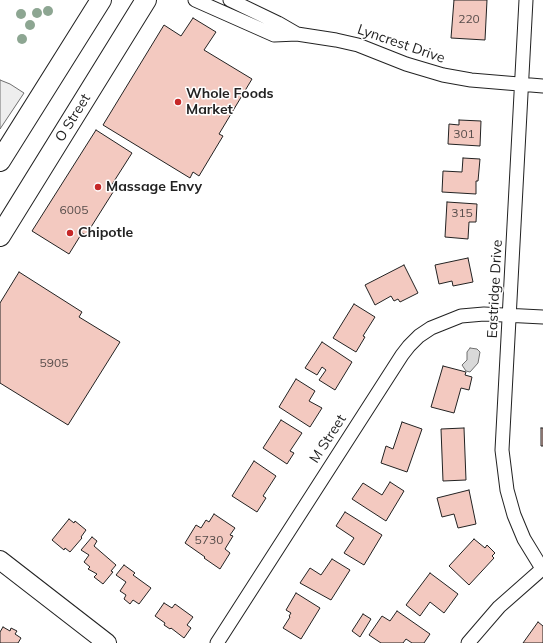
<!DOCTYPE html>
<style>
body{margin:0}
canvas{display:block;background:#fff}
</style>
<canvas width="543" height="643"></canvas>
<script>
const ctx = document.querySelector('canvas').getContext('2d');
ctx.lineJoin = 'round';
function paint(path, color) { ctx.fillStyle = color; ctx.fill(path, 'evenodd'); }
const toPath = rows => new Path2D(rows.map(r => 'M' + r).join(''));
function stroke(path, color, width, dash) { ctx.strokeStyle = color; ctx.lineWidth = width; ctx.lineCap = dash ? 'butt' : 'round'; ctx.setLineDash(dash || []); ctx.stroke(path); }
function drawText(font, color, halo, rows, align = 'center') {
  ctx.font = font + ' Mulish,sans-serif'; ctx.lineWidth = 3; ctx.setLineDash([]); ctx.textBaseline = 'middle'; ctx.strokeStyle = halo; ctx.fillStyle = color; for (const [text, x, y, turn = 0] of rows) {
    ctx.save(); ctx.translate(x, y); ctx.rotate((+turn || 0) * Math.PI / 180); ctx.textAlign = isNaN(turn) ? turn : align; if (halo) ctx.strokeText(text, 0, 0); ctx.fillText(text, 0, 0); ctx.restore();
  }
}
const green = toPath([
 [0,80,10,84,24,93,0,129,0,80]
]);
paint(green, '#eee');
stroke(green, '#6f6f6f', 1);
const water = toPath([
 [470,348,477,349,480,352,478,363,470,372,466,371,462,365,467,360,467,352,470,348]
]);
paint(water, '#d9d9d9');
stroke(water, '#6f6f6f', 1);
const building = toPath([
 [454,0,487,0,485,40,451,38,454,0],
 [193,18,216,32,204,50,252,79,219,134,223,136,199,176,193,172,190,178,103,125,164,25,181,36,193,18],
 [459,120,481,121,480,146,448,144,449,124,459,125,459,120],
 [96,130,132,153,111,186,115,189,86,235,82,233,69,254,32,231,96,130],
 [463,158,480,159,478,181,476,181,476,194,442,192,443,171,462,172,463,158],
 [447,202,477,204,476,222,469,222,468,239,445,237,447,202],
 [468,258,473,282,453,286,452,281,439,284,435,265,468,258],
 [404,265,418,293,400,302,398,299,394,301,391,296,375,305,365,285,404,265],
 [19,272,82,312,79,317,120,342,68,425,0,383,0,303,19,272],
 [354,304,375,317,363,336,365,337,356,352,333,338,354,304],
 [322,342,352,362,335,390,319,380,326,370,322,367,317,375,305,368,322,342],
 [443,366,466,372,465,375,472,377,469,390,461,388,454,413,431,407,443,366],
 [296,379,315,391,309,401,322,408,310,427,279,407,296,379],
 [281,420,302,433,290,451,294,453,287,464,263,448,281,420],
 [402,422,422,429,407,472,381,463,386,446,393,449,402,422],
 [464,428,466,480,443,481,441,429,464,428],
 [541,428,543,428,543,446,541,446,541,428],
 [254,461,276,476,263,496,266,498,257,512,232,496,254,461],
 [390,482,404,491,386,521,352,499,363,483,382,495,390,482],
 [469,490,476,524,458,528,454,514,442,517,437,498,469,490],
 [345,512,382,535,364,565,344,553,354,538,336,526,345,512],
 [214,514,235,528,230,535,233,536,225,549,230,553,220,569,204,558,205,557,185,543,196,525,201,528,206,520,209,522,214,514],
 [69,519,74,523,75,521,86,530,81,537,82,538,70,552,65,548,64,550,52,540,69,519],
 [92,537,97,541,94,546,116,565,111,571,113,572,103,584,94,577,97,574,88,569,90,567,84,562,89,555,81,550,92,537],
 [474,539,485,548,487,545,495,553,492,556,494,558,469,585,449,566,474,539],
 [332,559,350,570,331,600,300,583,310,568,321,575,332,559],
 [124,565,135,573,133,575,151,588,139,604,133,600,130,604,124,599,126,595,120,591,126,582,116,575,124,565],
 [430,573,458,594,444,613,430,602,420,616,406,605,430,573],
 [296,593,320,608,301,639,283,628,290,617,289,616,291,613,286,610,296,593],
 [164,603,172,608,175,604,193,617,187,625,191,628,184,638,171,628,170,629,164,625,165,623,155,616,164,603],
 [397,611,430,634,424,643,412,643,406,639,403,643,381,643,369,635,382,616,390,621,397,611],
 [363,614,371,619,360,637,352,631,363,614],
 [538,622,543,626,543,643,523,643,538,622],
 [3,627,10,631,11,628,17,631,15,634,21,638,18,643,0,643,0,632,3,627]
]);
paint(building, '#f3c9c0');
stroke(building, '#222', 1);
const street = toPath([
 [195,0,274,35,297,34,336,40,358,45,406,64,443,75,471,80,543,86],
 [230,0,278,23,297,34],
 [526,0,502,450,507,490,514,515,524,539,543,570],
 [217,643,402,355,409,346,419,336,431,328,461,316,484,314,543,317],
 [468,643,499,607,542,569]
]);
const secondary = toPath([
 [0,560,107,643]
]);
const primary = toPath([
 [0,161,101,0],
 [0,236,146,0]
]);
stroke(street, '#222', 15);
stroke(secondary, '#222', 20);
stroke(primary, '#222', 22);
stroke(street, '#fff', 13);
stroke(secondary, '#fff', 18);
stroke(primary, '#fff', 20);
ctx.fillStyle = '#8da692';
for (const [x, y] of [
 [48,11],
 [37,13],
 [21,14],
 [30,25],
 [22,39]
]) { ctx.beginPath(); ctx.arc(x, y, 5, 0, 2 * Math.PI); ctx.fill(); }
for (const [x, y, r, color] of [
 [178,102,4,"#c62828"],
 [98,187,4,"#c62828"],
 [70,233,4,"#c62828"]
]) { const dot = new Path2D(); dot.arc(x, y, r, 0, 2 * Math.PI); ctx.fillStyle = color; ctx.fill(dot); stroke(dot, '#fff', 1.5); }
drawText('12px', '#564c4a', null, [
 ["220",469,19],
 ["301",464,134],
 ["6005",74,210],
 ["315",462,213],
 ["5905",54,363],
 ["5730",209,540]
]);
drawText('14px', '#222', '#fff', [
 ["Lyncrest Drive",401,44,19],
 ["O Street",73,118,-58],
 ["Eastridge Drive",495,289,-87],
 ["M Street",328,439,-57]
]);
drawText('bold 14px', '#222', '#fff', [
 ["Whole Foods",186,94],
 ["Market",186,110],
 ["Massage Envy",106,187],
 ["Chipotle",78,233]
], 'left');
</script>
